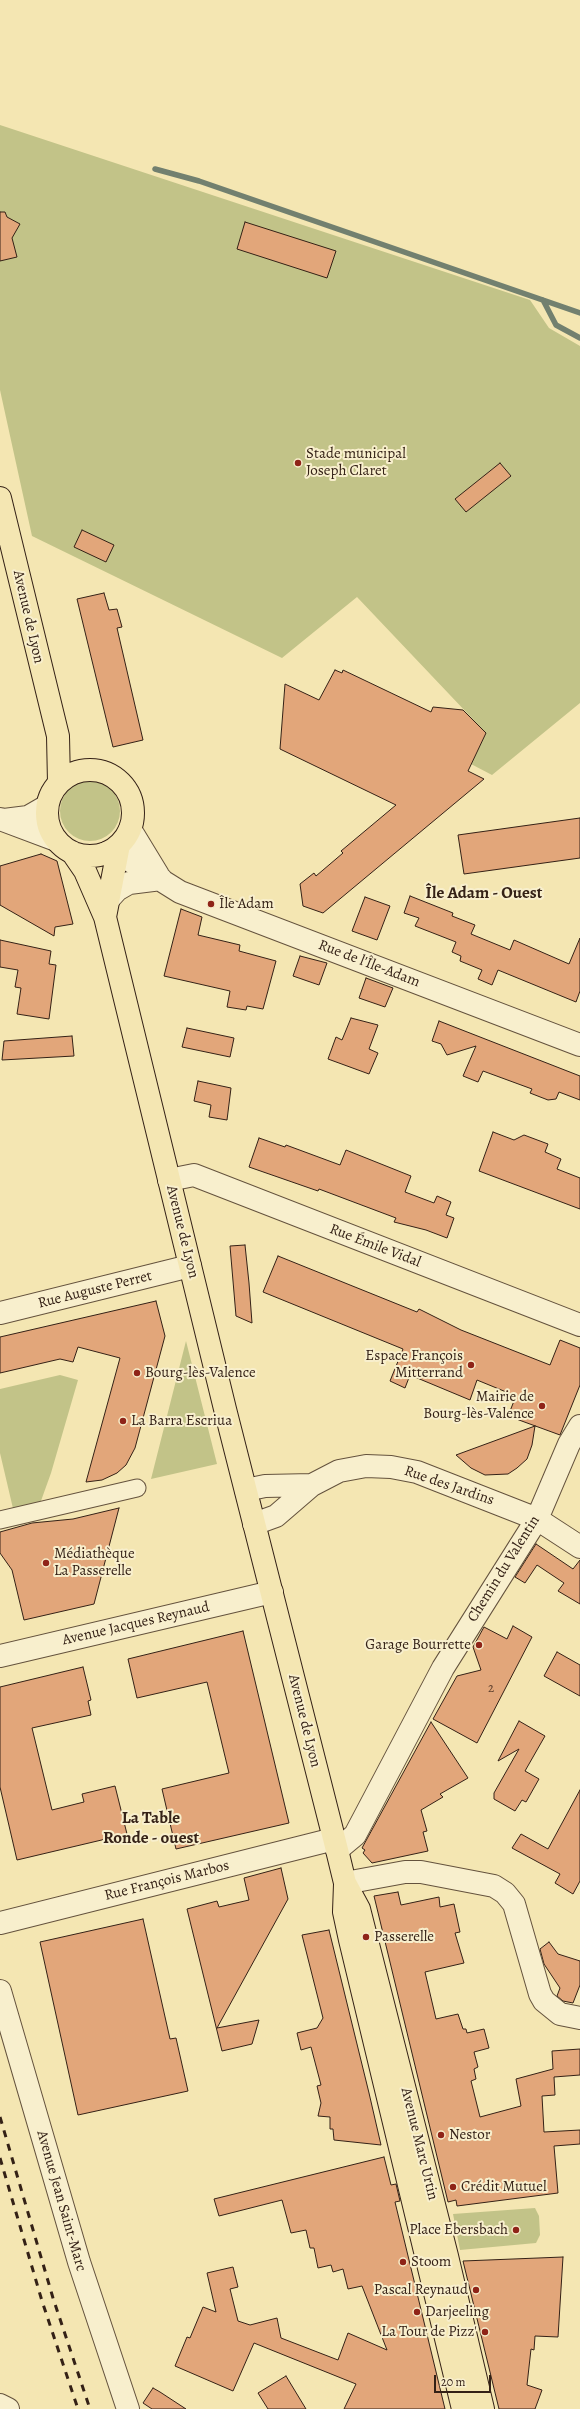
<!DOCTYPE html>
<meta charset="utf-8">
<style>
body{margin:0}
#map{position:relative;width:580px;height:2409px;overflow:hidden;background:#f4e6b2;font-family:Alegreya,serif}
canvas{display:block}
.scale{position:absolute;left:434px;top:2375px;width:57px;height:18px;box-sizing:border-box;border:2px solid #342116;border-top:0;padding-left:5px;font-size:12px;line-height:14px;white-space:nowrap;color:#342116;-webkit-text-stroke:3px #f8efcd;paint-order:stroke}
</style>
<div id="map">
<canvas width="580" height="2409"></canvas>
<div class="scale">20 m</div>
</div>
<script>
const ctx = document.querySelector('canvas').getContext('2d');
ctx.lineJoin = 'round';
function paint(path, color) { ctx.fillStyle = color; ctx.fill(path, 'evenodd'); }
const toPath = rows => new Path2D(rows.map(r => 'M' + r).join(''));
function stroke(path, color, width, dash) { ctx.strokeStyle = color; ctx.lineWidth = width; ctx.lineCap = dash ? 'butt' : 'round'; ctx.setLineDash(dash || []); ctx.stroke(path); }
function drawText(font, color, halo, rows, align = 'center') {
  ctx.font = font + ' Alegreya,serif'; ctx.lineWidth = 4; ctx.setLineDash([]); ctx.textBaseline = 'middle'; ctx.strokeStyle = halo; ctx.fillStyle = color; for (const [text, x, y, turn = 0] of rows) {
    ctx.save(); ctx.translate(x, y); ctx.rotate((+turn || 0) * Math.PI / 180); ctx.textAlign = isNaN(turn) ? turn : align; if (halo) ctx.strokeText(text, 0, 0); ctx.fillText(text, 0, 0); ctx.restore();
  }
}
paint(toPath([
 [0,125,530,300,549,328,580,346,580,703,492,775,471,764,486,733,357,597,282,658,32,536,0,390],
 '60 811a30 30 0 1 1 60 0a30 30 0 1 1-60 0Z',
 [186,1341,217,1464,151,1479],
 [60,1375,78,1380,51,1473,37,1512,15,1517,0,1453,0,1389],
 [535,2208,539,2216,540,2235,536,2243,460,2250,453,2214]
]), '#c2c388');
stroke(toPath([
 [155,169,199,181,580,313],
 [543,300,556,325,580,338]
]), '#72806f', 5.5);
const building = toPath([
 [0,212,5,212,7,217,20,224,12,238,17,257,0,261,0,212],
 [245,222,336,251,327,278,237,249,245,222],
 [500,463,511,476,466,512,455,499,500,463],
 [82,530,114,545,106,562,74,547,82,530],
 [104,593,109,610,117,609,122,627,117,628,143,740,113,747,77,599,104,593],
 [335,670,342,673,343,670,431,712,433,707,463,710,486,733,468,771,484,779,323,913,303,906,300,884,314,873,316,876,343,853,341,851,396,805,280,749,285,684,319,700,335,670],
 [580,818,580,858,464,874,458,835,580,818],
 [41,854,57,861,73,924,55,927,54,936,0,905,0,866,41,854],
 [410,896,453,913,452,916,475,925,471,934,510,950,514,940,569,964,580,938,580,991,576,1002,498,970,492,985,478,979,482,970,460,961,461,956,452,952,456,942,415,926,419,918,404,913,410,896],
 [365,897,390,906,377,940,352,931,365,897],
 [181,909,202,917,198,935,240,945,239,951,276,961,263,1009,247,1006,246,1010,227,1007,230,991,164,976,181,909],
 [0,940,51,951,49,964,56,965,49,1019,17,1014,21,988,15,987,18,970,0,967,0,940],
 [300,956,327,963,319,985,293,976,300,956],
 [366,978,393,988,385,1007,359,998,366,978],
 [351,1018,378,1025,369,1049,378,1053,369,1074,328,1059,336,1037,342,1040,351,1018],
 [439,1021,580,1076,580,1100,559,1092,556,1099,548,1100,530,1093,532,1089,483,1071,478,1082,463,1076,476,1046,447,1055,441,1044,432,1041,439,1021],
 [187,1028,234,1038,230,1057,182,1047,187,1028],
 [72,1036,74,1056,2,1060,4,1041,72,1036],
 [198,1081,231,1088,227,1120,209,1117,211,1105,194,1101,198,1081],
 [493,1132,514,1140,524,1135,548,1144,545,1152,561,1159,557,1169,580,1178,580,1209,479,1171,493,1132],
 [259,1138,285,1147,286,1145,340,1165,346,1150,411,1176,405,1192,434,1203,437,1196,451,1202,446,1215,454,1218,447,1238,426,1230,394,1222,396,1218,319,1189,318,1191,249,1167,259,1138],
 [245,1245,249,1283,252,1323,236,1316,230,1246,245,1245],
 [278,1256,417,1312,419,1309,461,1330,550,1365,560,1340,580,1348,580,1385,560,1435,508,1416,516,1396,477,1380,470,1400,410,1375,405,1388,390,1381,403,1349,263,1292,278,1256],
 [156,1301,165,1336,135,1448,126,1465,117,1473,102,1480,86,1482,120,1358,78,1347,73,1362,60,1359,0,1373,0,1337,156,1301],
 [535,1426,532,1445,527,1459,517,1468,508,1474,485,1475,471,1468,456,1455,535,1426],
 [119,1508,94,1604,24,1620,12,1570,0,1553,0,1532,32,1523,73,1519,119,1508],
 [536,1544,573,1569,580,1560,580,1604,558,1591,564,1583,537,1565,525,1583,515,1577,536,1544],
 [513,1626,532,1637,477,1743,433,1719,457,1676,481,1670,473,1647,484,1627,507,1639,513,1626],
 [243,1631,289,1823,176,1849,162,1789,229,1773,207,1682,137,1698,128,1659,243,1631],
 [557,1652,580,1665,580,1696,544,1676,557,1652],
 [83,1667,91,1700,88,1701,91,1715,32,1728,52,1810,84,1802,82,1794,115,1786,127,1834,17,1860,0,1787,0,1687,83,1667],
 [519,1721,545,1736,525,1771,539,1779,526,1802,522,1800,515,1811,494,1799,494,1793,519,1749,498,1761,519,1721],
 [431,1722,468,1778,440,1794,443,1797,421,1810,427,1831,423,1832,428,1851,372,1863,363,1853,365,1850,362,1848,431,1722],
 [580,1790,580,1881,573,1894,555,1883,560,1874,512,1848,521,1834,548,1849,580,1790],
 [281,1868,288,1899,217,2028,259,2020,252,2044,222,2051,187,1909,217,1901,219,1907,249,1900,244,1878,281,1868],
 [398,1892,401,1905,439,1897,440,1907,454,1904,460,1932,455,1933,464,1963,425,1972,436,2019,458,2014,463,2029,466,2029,467,2033,484,2029,489,2048,474,2052,478,2067,474,2069,476,2079,471,2081,480,2117,521,2106,516,2079,553,2069,552,2051,580,2049,580,2075,554,2077,555,2095,542,2096,544,2132,580,2130,580,2144,554,2146,558,2193,457,2206,456,2200,448,2202,374,1896,398,1892],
 [143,1919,170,2039,176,2038,188,2091,78,2115,40,1942,143,1919],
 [329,1930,369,2093,381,2145,334,2140,333,2129,330,2129,330,2117,318,2116,321,2103,317,2086,321,2085,311,2047,301,2050,297,2033,317,2028,323,2018,302,1935,329,1930],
 [549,1942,558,1954,580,1961,580,1985,573,2003,563,2001,557,1996,560,1988,544,1964,540,1949,549,1942],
 [384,2157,391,2185,396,2184,400,2201,395,2202,445,2409,344,2409,356,2384,254,2343,233,2391,175,2366,187,2337,190,2338,203,2307,216,2312,207,2273,233,2267,238,2287,230,2289,238,2321,250,2325,277,2318,281,2338,338,2360,348,2333,387,2350,362,2286,348,2289,343,2269,333,2272,331,2265,318,2268,314,2248,310,2248,306,2230,291,2233,282,2200,219,2216,214,2199,384,2157],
 [563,2257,558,2337,535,2336,534,2350,531,2349,527,2385,542,2390,535,2409,499,2409,463,2261,563,2257],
 [286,2376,306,2409,268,2409,258,2393,286,2376],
 [153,2388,160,2392,186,2409,152,2409,143,2403,153,2388]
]);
paint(building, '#e2a67a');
stroke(building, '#342116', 1);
const pedestrian = toPath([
 [0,1520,137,1488]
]);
const minor = toPath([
 [169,1180,194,1175,580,1325],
 [0,1313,190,1266],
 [246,1490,265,1486,312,1485],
 [254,1524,276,1516,312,1485,339,1471,366,1466,391,1467,417,1472,537,1519,580,1547],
 [0,1656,272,1592],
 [337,1850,355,1835,443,1668,537,1519,569,1444,580,1426],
 [345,1883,405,1872,421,1872,494,1886,505,1893,514,1904,540,1994,544,2001,560,2014,580,2018],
 [0,1923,334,1839],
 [0,1991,79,2262,128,2409]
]);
const tertiary = toPath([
 [0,819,56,840],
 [4,820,28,817,47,806],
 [130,829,158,875],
 [106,853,124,857,180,892,580,1045],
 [107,901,117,890,129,883,161,879],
 [0,2405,8,2409]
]);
const primary = toPath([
 [0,498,58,736,59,783],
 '47 813a43 43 0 1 1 86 0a43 43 0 1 1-86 0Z',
 [72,852,85,871,105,917,225,1409,337,1850,345,1883,359,1909,447,2256,483,2409],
 [105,917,119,845],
 [345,1884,344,1912,350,1940,463,2409]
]);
stroke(pedestrian, '#64523d', 19);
stroke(minor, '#64523d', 24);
stroke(tertiary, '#64523d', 24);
stroke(primary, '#342116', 24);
stroke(pedestrian, '#f8efcd', 17);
stroke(minor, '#f8efcd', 22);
stroke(tertiary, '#f8efcd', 22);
stroke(primary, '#f4e6b2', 22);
stroke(toPath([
 [0,2117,53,2298,90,2409],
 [0,2158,42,2301,78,2409]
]), '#342116', 3, [7, 7]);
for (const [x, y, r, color] of [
 [298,463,4,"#8f2418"],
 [211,904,4,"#8f2418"],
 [471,1365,4,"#8f2418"],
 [137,1373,4,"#8f2418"],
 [542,1406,4,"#8f2418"],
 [123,1421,4,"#8f2418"],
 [46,1563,4,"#8f2418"],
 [479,1645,4,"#8f2418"],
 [366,1937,4,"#8f2418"],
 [441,2135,4,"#8f2418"],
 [453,2187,4,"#8f2418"],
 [516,2230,4,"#8f2418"],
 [403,2262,4,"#8f2418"],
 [476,2290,4,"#8f2418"],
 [417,2312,4,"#8f2418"],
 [485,2332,4,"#8f2418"]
]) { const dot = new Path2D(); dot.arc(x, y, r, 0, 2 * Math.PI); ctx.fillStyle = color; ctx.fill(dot); stroke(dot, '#f8efcd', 1.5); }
drawText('13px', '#60422f', null, [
 ["2",491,1689]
]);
drawText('15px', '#342116', '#f8efcd', [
 ["Stade municipal",306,454],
 ["Joseph Claret",306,471],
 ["Île Adam",219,904],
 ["Espace François",463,1356,"right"],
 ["Mitterrand",463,1373,"right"],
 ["Bourg-lès-Valence",145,1373],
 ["Mairie de",534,1397,"right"],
 ["Bourg-lès-Valence",534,1414,"right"],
 ["La Barra Escriua",131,1421],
 ["Médiathèque",54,1554],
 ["La Passerelle",54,1571],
 ["Garage Bourrette",471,1645,"right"],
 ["Passerelle",374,1937],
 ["Nestor",449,2135],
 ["Crédit Mutuel",461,2187],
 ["Place Ebersbach",508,2230,"right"],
 ["Stoom",411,2262],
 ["Pascal Reynaud",468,2290,"right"],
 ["Darjeeling",425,2312],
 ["La Tour de Pizz'",477,2332,"right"]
], 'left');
drawText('15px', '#342116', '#f8efcd', [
 ["Avenue de Lyon",28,617,77],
 ["Rue de l'Île-Adam",369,964,21],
 ["Avenue de Lyon",182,1232,76],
 ["Rue Émile Vidal",375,1246,21],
 ["Rue Auguste Perret",95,1290,-14],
 ["Rue des Jardins",449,1486,19],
 ["Chemin du Valentin",504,1569,-58],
 ["Avenue Jacques Reynaud",136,1624,-13],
 ["Avenue de Lyon",304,1721,76],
 ["Rue François Marbos",167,1881,-14],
 ["Avenue Marc Urtin",419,2144,76],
 ["Avenue Jean Saint-Marc",61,2201,74]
]);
drawText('bold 17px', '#342116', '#f8efcd', [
 ["Île Adam - Ouest",484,894],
 ["La Table",151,1819],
 ["Ronde - ouest",151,1839]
]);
</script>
